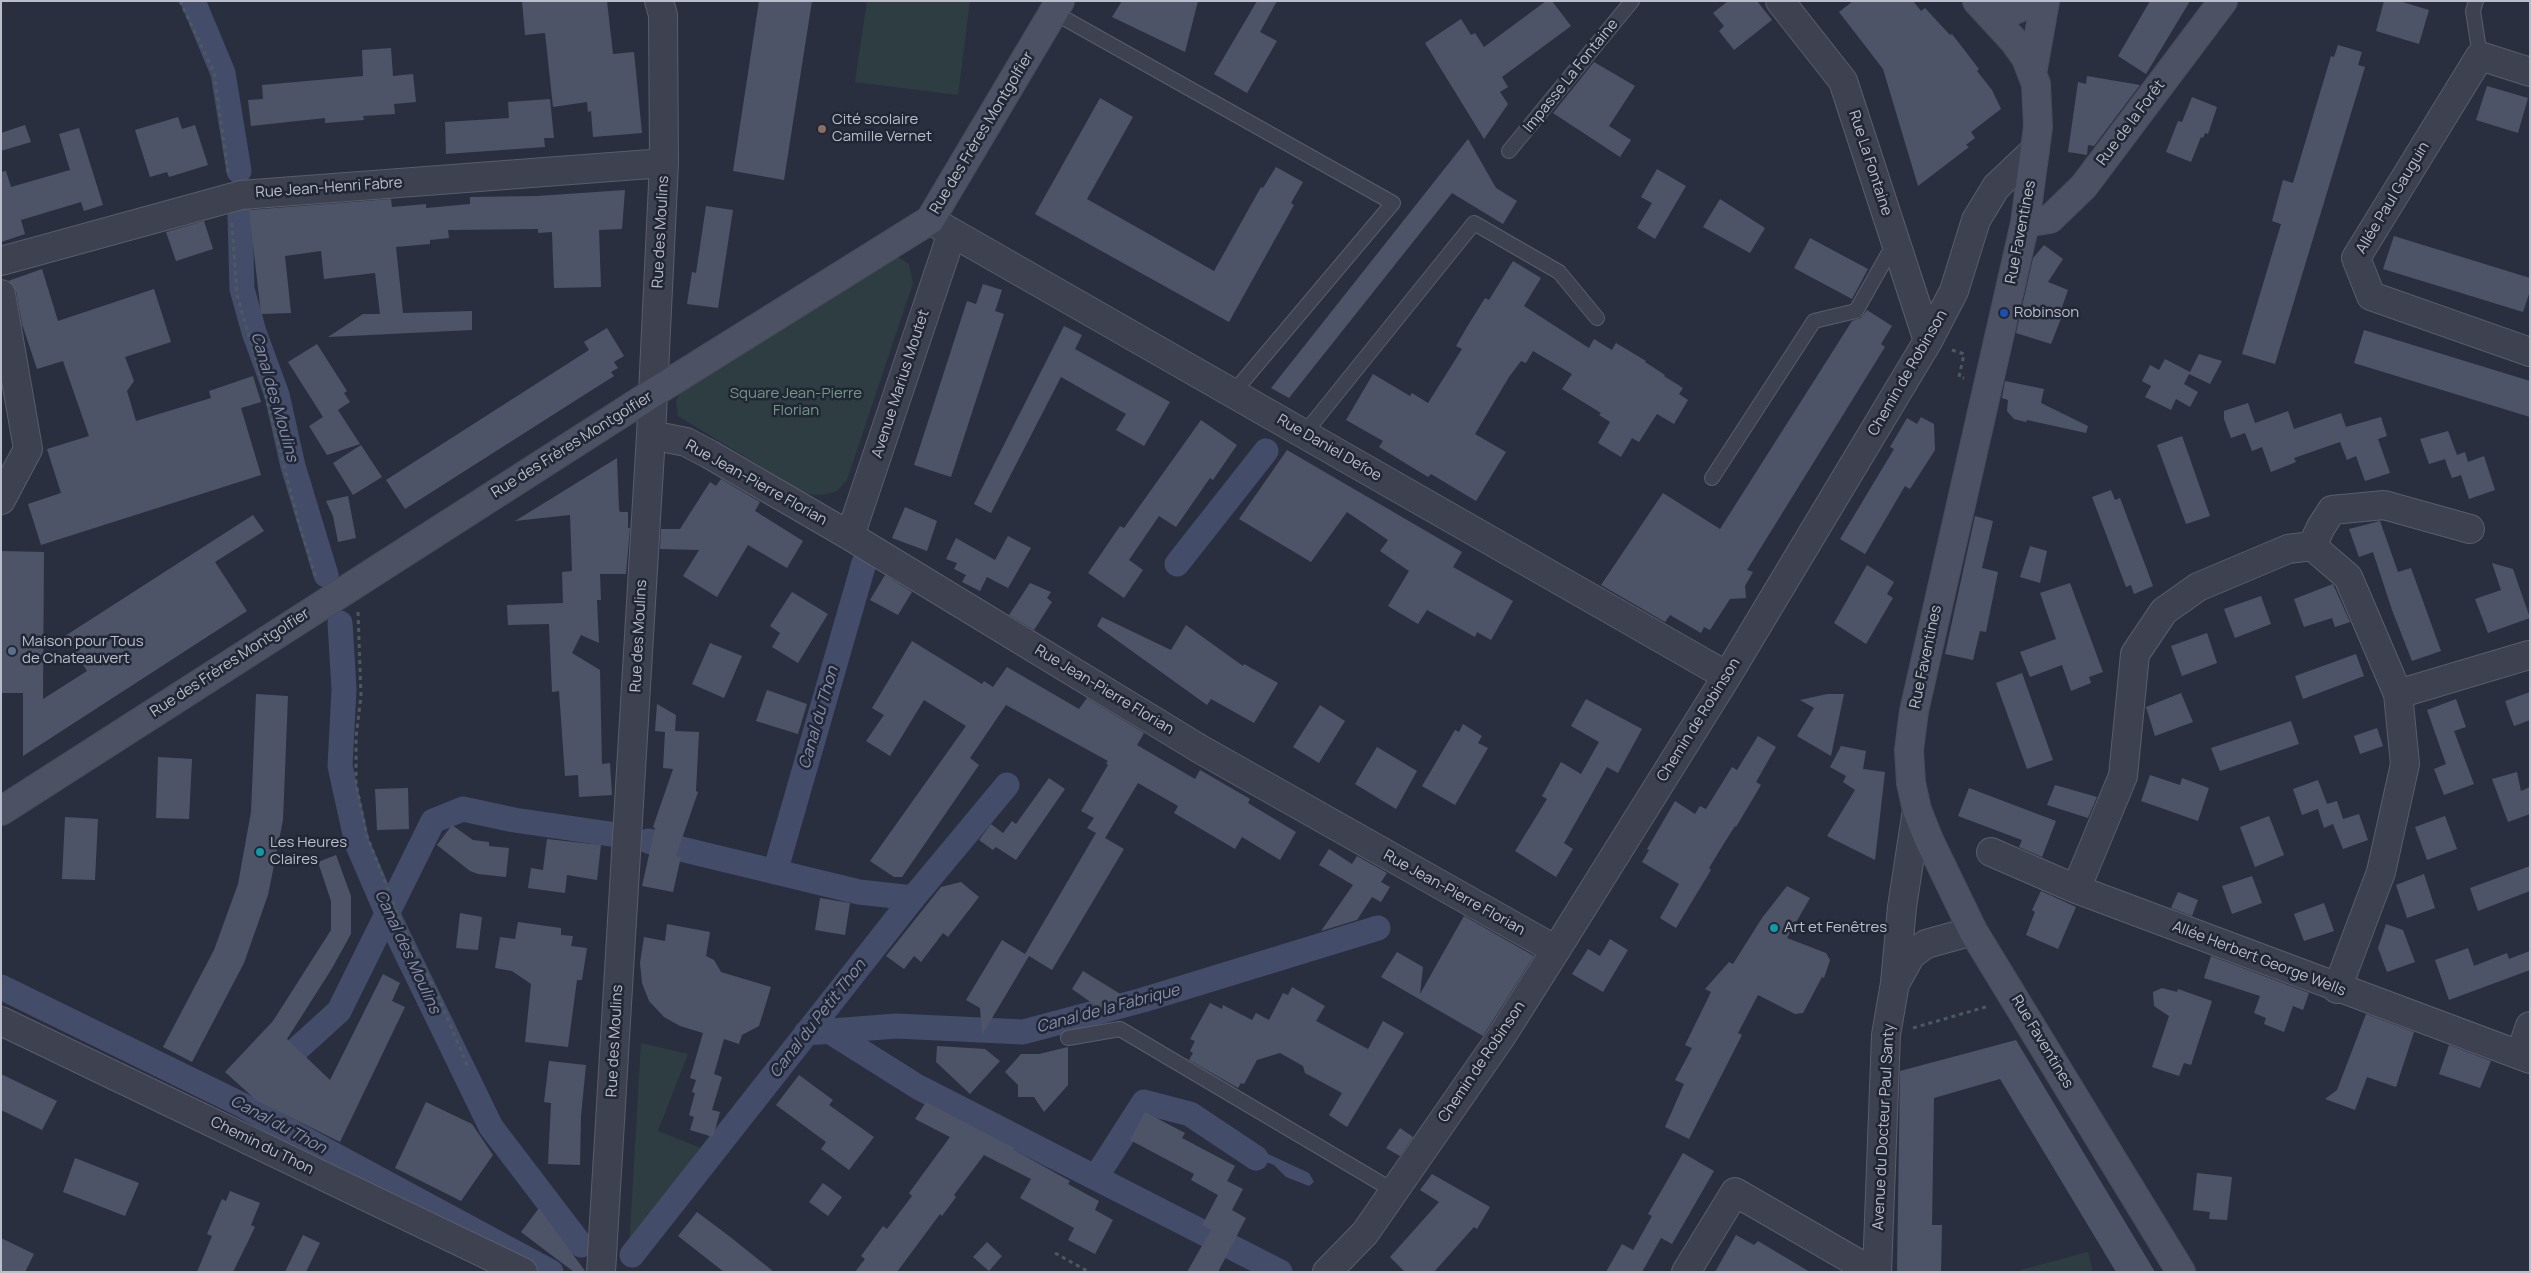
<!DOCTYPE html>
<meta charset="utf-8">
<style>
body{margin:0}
#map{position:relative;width:2531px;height:1273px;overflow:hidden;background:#2a2f40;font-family:Manrope,sans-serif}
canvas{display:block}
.frame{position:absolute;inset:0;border:2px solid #bbbeca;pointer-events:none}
</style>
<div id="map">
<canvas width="2531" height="1273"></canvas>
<div class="frame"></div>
</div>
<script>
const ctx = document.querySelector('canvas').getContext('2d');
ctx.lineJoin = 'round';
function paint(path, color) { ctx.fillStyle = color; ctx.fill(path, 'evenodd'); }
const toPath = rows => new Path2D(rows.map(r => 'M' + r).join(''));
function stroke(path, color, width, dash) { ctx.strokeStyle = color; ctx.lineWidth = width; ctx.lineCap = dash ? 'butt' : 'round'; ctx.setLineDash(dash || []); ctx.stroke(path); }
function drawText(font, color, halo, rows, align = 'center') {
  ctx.font = font + ' Manrope,sans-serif'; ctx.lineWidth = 5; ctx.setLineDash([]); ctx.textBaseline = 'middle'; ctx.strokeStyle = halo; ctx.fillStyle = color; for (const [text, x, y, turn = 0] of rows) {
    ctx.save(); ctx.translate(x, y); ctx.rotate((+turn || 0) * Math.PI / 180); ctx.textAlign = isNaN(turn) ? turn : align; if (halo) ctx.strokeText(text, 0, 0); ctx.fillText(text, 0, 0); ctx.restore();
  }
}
paint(toPath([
 [867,1,970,1,958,95,855,82],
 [898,257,909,264,913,283,847,480,837,491,822,495,806,494,678,416,676,400,683,389,889,258],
 [641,1043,688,1054,658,1131,708,1151,629,1249],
 [2088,1252,2093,1272,2020,1272,2020,1270]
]), '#2d3d42');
paint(toPath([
 [1266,1153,1309,1173,1314,1182,1309,1186,1286,1177,1274,1165,1253,1157]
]), '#434c69');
stroke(toPath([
 [193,1,223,73,239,171],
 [240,216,242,289,254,332,277,395,293,466,326,575],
 [1177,564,1266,451],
 [340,623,344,689,340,766,357,843,388,915,491,1127,581,1245],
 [648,841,859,892,913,898],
 [775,872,864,563],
 [1,987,238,1103,551,1272],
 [829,1031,918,1087,1280,1272],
 [806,1033,896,1026,1023,1032,1143,1000,1378,928],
 [273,1071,339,1011,433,821,463,809,514,820,610,834],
 [1096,1177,1144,1102,1190,1114,1256,1158],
 [632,1255,913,898,1007,785]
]), '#434c69', 25);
paint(toPath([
 [522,1,607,1,613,54,634,52,642,133,593,137,591,111,588,112,587,102,553,107,545,33,525,35],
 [759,1,812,1,784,180,733,171],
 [1122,1,1198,1,1185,52,1112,17],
 [1257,1,1277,1,1260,32,1277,41,1247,93,1214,74],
 [1546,1,1552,1,1571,26,1502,77,1508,87,1500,92,1508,104,1484,139,1425,43,1461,19,1471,35,1475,33,1484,47],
 [1728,1,1757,1,1772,20,1734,50,1719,31,1724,26,1713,13],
 [1853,1,1913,1,1921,11,1925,8,1950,35,1952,34,1979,69,1977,71,1992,90,2001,109,1971,132,1975,138,1966,145,1969,147,1918,186,1883,69,1839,12],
 [2150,1,2190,1,2146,74,2118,56],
 [2384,1,2399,1,2429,10,2419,44,2376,31],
 [2338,45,2362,52,2358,65,2365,67,2275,364,2242,354,2281,224,2272,221,2283,180,2293,183,2331,56,2334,57],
 [391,48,393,76,413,74,416,102,394,104,395,114,363,116,364,120,325,123,325,118,251,126,248,100,263,99,262,85,363,76,362,50],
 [1594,62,1635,86,1609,126,1631,140,1620,157,1553,113],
 [2087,76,2140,85,2094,146,2088,145,2087,155,2068,152,2078,82,2086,84],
 [2487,86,2528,98,2518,133,2476,120],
 [2192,97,2217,107,2208,134,2205,133,2203,138,2201,137,2191,162,2166,152,2178,121,2182,122],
 [1100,98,1133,117,1087,199,1214,271,1261,187,1263,188,1276,167,1303,182,1291,203,1294,205,1229,322,1035,214],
 [550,99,554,138,544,138,545,147,446,154,445,122,509,118,508,102],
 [178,117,182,129,195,125,208,165,169,177,167,172,150,177,135,130],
 [25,125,31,142,1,151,1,133],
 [79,128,103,205,84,211,81,202,21,220,25,234,1,242,1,172,6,171,11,187,70,170,59,134],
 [1468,139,1496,188,1517,201,1503,224,1452,193,1289,398,1271,388],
 [1657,169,1686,186,1655,239,1637,228,1652,203,1641,197],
 [625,190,622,229,599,230,601,287,554,288,552,232,538,233,538,229,448,230,449,238,430,240,430,244,396,247,403,313,472,311,472,330,328,337,363,314,380,314,375,273,324,279,321,251,285,256,291,313,261,314,249,210,391,199,392,207,426,204,426,208,470,204,470,197,537,196],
 [1720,199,1765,228,1750,253,1703,227],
 [706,206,733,210,718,308,687,304,692,272,696,273],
 [204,221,213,249,176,261,166,232],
 [2394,236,2530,278,2530,291,2523,312,2383,269],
 [1810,238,1868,269,1852,299,1794,268],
 [2044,245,2063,259,2048,282,2068,290,2061,310,2064,311,2051,344,2016,333,2033,258],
 [1513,261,1541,278,1524,306,1589,348,1594,339,1612,350,1616,343,1646,361,1645,362,1665,375,1664,376,1683,388,1679,394,1688,400,1674,424,1657,414,1639,442,1632,438,1621,457,1598,443,1610,422,1599,415,1601,413,1562,389,1572,374,1533,351,1526,363,1521,361,1509,377,1475,434,1506,452,1476,501,1431,474,1428,477,1379,447,1383,441,1346,420,1373,374,1410,396,1412,393,1428,403,1462,349,1456,346,1467,327,1485,298,1489,300],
 [42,269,58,321,154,289,171,342,125,357,134,381,127,391,136,421,211,398,209,391,253,376,261,402,241,408,261,475,41,545,28,504,61,493,47,449,89,436,63,361,37,369,22,324,16,291,8,281],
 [983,284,1002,290,995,311,1004,314,951,477,914,465,967,301,976,304],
 [1867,310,1892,326,1881,344,1885,347,1747,570,1753,572,1745,586,1746,598,1730,599,1710,630,1704,627,1701,633,1670,615,1665,622,1601,585,1663,493,1720,529,1852,321,1861,318],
 [1064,326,1082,335,1075,349,1170,402,1144,446,1116,430,1126,414,1061,377,991,513,974,504],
 [607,328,624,356,614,362,618,368,611,372,614,376,405,509,386,480,589,350,584,342],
 [2364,330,2530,381,2530,417,2354,363],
 [317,344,347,391,344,393,350,402,338,410,360,444,327,455,309,426,323,417,288,362],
 [2199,354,2222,361,2210,384,2189,374,2184,384,2198,392,2190,407,2176,399,2171,410,2145,397,2151,386,2142,381,2150,365,2159,370,2165,359,2190,372],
 [2005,381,2044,389,2041,403,2088,426,2086,433,2027,420,2026,422,2014,419,2007,411,2008,400,2002,398],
 [2248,403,2255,423,2288,411,2294,429,2341,413,2346,427,2381,417,2387,436,2378,439,2390,473,2365,481,2356,456,2347,460,2340,442,2294,458,2296,462,2271,472,2262,447,2252,451,2245,433,2231,438,2224,419,2224,411],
 [1921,417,1934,424,1935,450,1910,489,1905,486,1865,554,1840,539,1894,449,1890,447,1907,418,1917,424],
 [1201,420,1237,445,1213,480,1210,478,1176,527,1159,516,1129,560,1143,570,1124,598,1088,573,1120,526,1124,528],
 [2448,431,2457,455,2465,452,2468,462,2484,456,2495,490,2469,499,2461,475,2452,478,2448,468,2445,459,2455,456,2429,464,2420,439],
 [2182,436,2210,516,2186,524,2157,445],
 [361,445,382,477,353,495,333,463],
 [1287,450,1462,552,1453,567,1513,601,1491,640,1477,632,1475,637,1427,610,1418,624,1388,606,1409,571,1380,551,1388,540,1347,512,1311,562,1239,519],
 [617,458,619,509,620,512,628,512,628,528,630,528,626,574,600,574,601,600,597,600,599,643,581,635,572,653,600,670,602,764,610,763,612,795,579,797,578,775,565,776,559,691,552,692,549,624,508,625,507,605,563,603,562,572,572,571,570,515,515,521],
 [721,479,760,502,755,511,803,541,787,568,748,545,717,597,683,576,699,550,660,549,661,529,680,529,710,482,716,486],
 [2111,490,2115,500,2120,498,2153,586,2134,594,2131,585,2126,587,2092,497],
 [348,496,356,538,338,542,333,516,326,501],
 [905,507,937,521,927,551,892,538],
 [253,515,264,531,215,562,247,611,23,756,23,693,1,693,1,551,44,552,43,699,87,671,65,636],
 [1975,516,1993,521,1982,568,1998,572,1986,632,1980,631,1973,660,1945,654],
 [2380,521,2398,572,2411,568,2441,651,2412,661,2392,610,2373,552,2359,557,2349,529],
 [1008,536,1031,548,1008,588,987,577,980,591,962,582,966,575,954,569,957,563,946,559,956,538,995,560],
 [2030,546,2047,551,2040,583,2020,577],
 [2492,563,2513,569,2530,618,2488,633,2475,599,2501,590],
 [1867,565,1894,582,1887,594,1893,598,1866,644,1834,623],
 [885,575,912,592,898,615,870,600],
 [1030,583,1051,592,1047,598,1052,602,1034,630,1009,615],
 [2070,583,2103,672,2089,677,2091,683,2071,691,2062,665,2030,677,2020,652,2056,639,2040,593],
 [2333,584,2350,622,2335,627,2332,618,2304,627,2294,599],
 [792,592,828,614,798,663,772,647,780,633,770,626],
 [2261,596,2271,624,2235,638,2224,609],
 [1102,617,1171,650,1186,625,1243,666,1244,664,1278,683,1254,723,1211,699,1207,705,1097,626],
 [2207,633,2217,663,2182,676,2171,646],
 [912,641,982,684,984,681,993,687,1007,667,1079,709,1087,698,1144,733,1137,745,1195,779,1200,770,1250,799,1248,803,1296,832,1280,860,1242,837,1235,849,1174,813,1178,806,1138,783,1105,838,1124,849,1052,970,1029,956,982,1035,980,1008,966,1000,1002,940,1025,954,1096,833,1087,828,1094,818,1081,811,1108,765,1106,763,1108,761,1006,705,970,758,979,765,902,877,894,877,870,861,966,726,924,700,890,756,866,741,884,715,872,708],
 [710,643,742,656,724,698,692,684],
 [2356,654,2364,676,2303,699,2295,676],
 [2022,673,2053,760,2027,769,1996,683],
 [767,690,807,704,798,734,756,721],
 [2530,692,2530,720,2514,726,2505,701],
 [2181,693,2193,722,2155,736,2146,707],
 [256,694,288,696,283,820,268,895,244,963,192,1062,163,1047,214,950,238,884,251,812],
 [1827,694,1844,694,1831,756,1797,736,1814,708,1800,700],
 [1586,699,1642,729,1618,773,1607,767,1564,843,1573,849,1556,877,1515,851,1547,799,1542,796,1561,762,1581,774,1599,742,1571,726],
 [2456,699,2466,727,2454,731,2474,784,2444,795,2434,769,2446,764,2427,710],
 [657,704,676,715,675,731,699,732,696,791,698,792,676,856,681,857,673,892,642,886,655,828,653,827,673,769,663,768,665,732,655,731],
 [1320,705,1345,721,1319,763,1293,747],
 [2291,721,2299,744,2220,771,2211,748],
 [1463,724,1482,736,1478,743,1488,748,1455,805,1422,786,1455,730,1459,732],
 [2377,728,2383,746,2360,754,2354,736],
 [1758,736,1776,747,1756,782,1761,785,1736,827,1735,826,1723,845,1709,868,1711,870,1676,928,1660,918,1679,884,1642,862,1649,850,1647,849,1675,801,1695,814,1700,806,1706,809,1732,767,1737,770],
 [1841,746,1866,751,1863,769,1885,772,1875,860,1827,836,1855,790,1843,782,1846,776,1830,767],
 [1377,747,1417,771,1396,809,1355,784],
 [158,757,192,759,189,819,156,818],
 [2517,772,2521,791,2530,787,2530,814,2508,822,2492,779],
 [2150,775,2180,785,2182,778,2209,788,2198,821,2141,801],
 [1049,778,1065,789,1016,860,996,847,993,850,979,840,991,824,1003,833,1012,821,1016,824],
 [2318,780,2327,804,2337,801,2343,819,2359,814,2368,840,2343,849,2333,824,2324,828,2318,809,2302,815,2293,789],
 [2055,785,2097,797,2088,818,2047,805],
 [408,788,409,829,377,830,375,789],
 [1969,788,2056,821,2042,857,2019,847,2022,840,1958,816],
 [2269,816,2284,855,2255,867,2240,827],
 [2445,816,2457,849,2427,860,2415,827],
 [65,817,98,819,95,880,62,879],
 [452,825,473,840,489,842,489,846,509,848,506,877,478,874,470,871,437,845],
 [547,839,601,845,597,880,567,875,565,893,528,888,531,868,543,870],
 [1329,849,1352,864,1357,856,1387,873,1381,882,1390,887,1381,902,1372,897,1357,920,1321,931,1353,885,1319,865],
 [336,855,351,896,351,934,331,970,287,1039,330,1080,383,974,400,983,392,1001,405,1007,340,1142,256,1100,225,1072,273,1021,331,930,331,901,318,862],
 [2530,866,2530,891,2478,911,2470,888],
 [2424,874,2435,908,2407,918,2396,885],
 [2252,876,2262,903,2232,914,2222,886],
 [961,882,979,897,948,937,943,933,921,962,914,956,904,969,886,956,941,887],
 [1787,886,1810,898,1787,938,1826,953,1830,960,1824,978,1822,977,1803,1013,1795,1014,1758,995,1738,1033,1742,1035,1689,1139,1665,1127,1684,1084,1675,1080,1692,1048,1685,1045,1711,992,1705,989,1729,962,1733,964,1762,918],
 [2041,891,2076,907,2058,949,2026,935,2035,912,2032,910],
 [2178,892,2198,900,2192,916,2171,908],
 [820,898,850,903,845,935,815,930],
 [2324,903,2334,931,2304,941,2294,914],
 [460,913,482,917,478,950,456,948],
 [1464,916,1534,956,1483,1036,1381,977,1397,952,1423,967,1420,994],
 [518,922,561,928,561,935,573,936,571,946,587,948,582,980,577,980,568,1047,525,1042,531,984,512,971,495,968,500,937,515,939],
 [667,924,710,932,706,956,714,960,721,972,771,987,759,1026,742,1035,739,1044,724,1039,714,1074,722,1077,712,1110,720,1112,713,1137,690,1130,694,1117,689,1115,695,1093,692,1092,696,1080,690,1078,703,1033,680,1026,664,1017,649,1001,642,983,640,963,644,937,665,941],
 [2386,924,2403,930,2415,962,2387,972,2378,948],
 [1610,939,1628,950,1603,992,1572,974,1588,949,1600,956],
 [2468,948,2474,966,2507,953,2509,959,2530,951,2530,970,2449,1000,2435,960],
 [2211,956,2309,993,2303,1010,2293,1006,2284,1032,2264,1024,2266,1018,2254,1013,2260,996,2204,978],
 [1083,971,1130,1000,1099,1008,1072,989],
 [1292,987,1325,1006,1316,1021,1368,1049,1383,1021,1404,1033,1347,1127,1329,1115,1342,1093,1305,1073,1303,1066,1280,1053,1257,1060,1244,1084,1241,1083,1238,1088,1189,1060,1193,1053,1190,1051,1195,1041,1190,1039,1210,1003,1222,1009,1223,1005,1252,1020,1256,1013,1269,1020,1283,993,1288,995],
 [2162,988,2177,992,2178,989,2212,1001,2191,1065,2184,1063,2179,1076,2152,1067,2169,1016,2154,1006,2153,992],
 [2366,1014,2414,1032,2396,1087,2367,1077,2355,1110,2325,1099,2337,1090],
 [2016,1040,2155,1272,2116,1272,2000,1079,1934,1098,1932,1225,1942,1225,1941,1272,1897,1272,1900,1071],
 [2449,1045,2491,1061,2480,1088,2439,1074],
 [937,1046,985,1049,1000,1061,970,1094,936,1062],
 [1068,1047,1068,1085,1044,1112,1034,1097,1018,1097,1018,1085,1005,1072,1021,1054,1039,1054],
 [549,1061,586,1065,581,1116,580,1165,548,1164,551,1103,544,1102],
 [1,1074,57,1101,42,1130,1,1110],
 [799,1075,833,1100,829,1105,874,1137,849,1170,821,1149,826,1142,776,1105],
 [426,1102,472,1124,493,1155,461,1201,395,1168],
 [926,1102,1014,1148,1014,1150,1070,1181,1068,1184,1099,1201,1095,1210,1113,1220,1095,1254,1068,1240,1074,1228,1020,1198,1031,1179,984,1155,954,1195,956,1197,942,1216,940,1214,897,1272,855,1272,865,1259,861,1256,883,1226,887,1229,912,1196,909,1193,950,1137,915,1119],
 [1145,1112,1185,1133,1182,1138,1235,1166,1227,1181,1243,1189,1232,1210,1246,1218,1218,1272,1187,1272,1211,1230,1202,1225,1218,1195,1191,1180,1194,1174,1130,1140],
 [1400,1128,1413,1137,1400,1156,1386,1148],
 [1683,1153,1714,1171,1672,1244,1661,1238,1642,1272,1606,1272,1622,1244,1633,1250,1652,1216,1648,1214],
 [75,1158,139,1183,125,1216,63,1192],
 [2197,1173,2232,1177,2227,1220,2209,1219,2210,1212,2193,1210],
 [1432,1174,1490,1207,1477,1229,1474,1227,1434,1272,1405,1272,1390,1257,1439,1202,1420,1190],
 [823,1183,842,1197,828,1216,809,1202],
 [230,1191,260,1203,251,1225,255,1227,233,1272,197,1272,212,1236,207,1234,222,1199,226,1201],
 [539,1208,585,1271,585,1272,574,1272,521,1232],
 [697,1212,729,1236,774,1272,724,1272,678,1236],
 [303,1235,320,1243,306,1272,285,1272],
 [1736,1235,1754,1245,1758,1241,1810,1272,1715,1272],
 [1,1238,34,1254,25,1272,1,1272],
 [987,1242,1002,1256,989,1271,973,1257]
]), '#4e5467');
const lane = toPath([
 [2476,1,2473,11,2480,56],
 [1053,12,1393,203,1233,393],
 [1509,151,1632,1],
 [1304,434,1474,223,1559,272,1597,318],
 [1712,478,1814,321,1856,311,1895,242],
 [1068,1038,1120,1029,1394,1191]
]);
const street = toPath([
 [1780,1,1843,81,1928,341],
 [2530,72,2480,56,2356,258,2371,296,2530,352],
 [930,220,1727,676],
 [1,261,241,195,664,163],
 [1,294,28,449,1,500],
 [651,435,686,442,709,454,850,536,1200,749,1556,950],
 [850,536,952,233],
 [2312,546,2321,527,2332,510,2384,505,2470,529],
 [2398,694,2529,655],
 [1991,852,2076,889,2530,1059],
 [2076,889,2123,776,2135,654,2164,611,2198,587,2288,549,2312,546,2348,577,2398,694,2405,764,2381,872,2337,989],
 [1896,982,1911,955,1926,944,1973,931],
 [1,1021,523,1272],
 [2520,1055,2530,1026],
 [601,1272,651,435,664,163,663,15,659,1],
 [1327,1272,1365,1233,1501,1037,1556,950,1727,676,1928,341,1954,291,1976,220,1996,187,2035,150],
 [1686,1272,1735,1192,1873,1272],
 [1877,1272,1886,1035,1895,983,1902,907,1917,810]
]);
const secondary = toPath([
 [1977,1,2013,40,2026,58,2036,84,2038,127,2025,223,1914,711,1909,750,1911,783,1917,810,1929,840,1973,931,2181,1272],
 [1989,14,2005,14,2019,8,2024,1],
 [2032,74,2045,1],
 [2025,223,2050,219,2084,186,2223,1],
 [1,811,653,393,930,220,1060,1]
]);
stroke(lane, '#595d6b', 16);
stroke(street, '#595d6b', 30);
stroke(secondary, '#474b5a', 30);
stroke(toPath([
 [180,1,214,72,228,172],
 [232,223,237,295,261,378,298,520,316,578],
 [1952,350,1964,354,1959,377,1964,378],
 [358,612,361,696,356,737,356,784,367,836,402,925,438,996,468,1067],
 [1913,1028,1989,1006],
 [1055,1253,1089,1272]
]), '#4c5a60', 3, [4, 4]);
stroke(lane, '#3e4250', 14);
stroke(street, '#3e4250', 28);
stroke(secondary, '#4c5163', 28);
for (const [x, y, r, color] of [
 [822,129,5,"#8d6e63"],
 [2004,313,5,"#1a4fb4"],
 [12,651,5,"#5c6f8a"],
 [260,852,5,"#0f9aa8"],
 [1774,928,5,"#0f9aa8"]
]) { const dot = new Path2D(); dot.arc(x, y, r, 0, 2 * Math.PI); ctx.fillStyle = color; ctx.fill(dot); stroke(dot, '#222736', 2); }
drawText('15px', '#bbbeca', '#222736', [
 ["Impasse La Fontaine",1571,76,-51],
 ["Rue de la Forêt",2131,123,-53],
 ["Rue des Frères Montgolfier",982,133,-59],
 ["Rue La Fontaine",1870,163,72],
 ["Rue Jean-Henri Fabre",329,188,-4],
 ["Allée Paul Gauguin",2393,198,-59],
 ["Rue des Moulins",661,232,-87],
 ["Rue Faventines",2021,232,-79],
 ["Chemin de Robinson",1908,373,-60],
 ["Avenue Marius Moutet",901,384,-72],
 ["Rue des Frères Montgolfier",572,445,-32],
 ["Rue Daniel Defoe",1329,448,30],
 ["Rue Jean-Pierre Florian",756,483,29],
 ["Rue des Moulins",639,636,-87],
 ["Rue Faventines",1926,657,-78],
 ["Rue des Frères Montgolfier",230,663,-33],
 ["Rue Jean-Pierre Florian",1104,690,31],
 ["Chemin de Robinson",1699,720,-58],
 ["Rue Jean-Pierre Florian",1454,893,29],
 ["Allée Herbert George Wells",2259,959,21],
 ["Rue des Moulins",615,1041,-87],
 ["Rue Faventines",2042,1042,59],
 ["Chemin de Robinson",1482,1062,-56],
 ["Avenue du Docteur Paul Santy",1884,1127,-87],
 ["Chemin du Thon",262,1146,26]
]);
drawText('15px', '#bbbeca', '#222736', [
 ["Cité scolaire",832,120],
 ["Camille Vernet",832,137],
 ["Robinson",2014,313],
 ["Maison pour Tous",22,642],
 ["de Chateauvert",22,659],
 ["Les Heures",270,843],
 ["Claires",270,860],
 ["Art et Fenêtres",1784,928]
], 'left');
drawText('15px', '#749983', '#222736', [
 ["Square Jean-Pierre",796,394],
 ["Florian",796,411]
]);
drawText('italic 16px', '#868fae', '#222736', [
 ["Canal des Moulins",274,397,74],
 ["Canal du Thon",819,718,-74],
 ["Canal des Moulins",407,952,65],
 ["Canal de la Fabrique",1108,1009,-15],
 ["Canal du Petit Thon",818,1019,-52],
 ["Canal du Thon",278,1125,28]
]);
</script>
